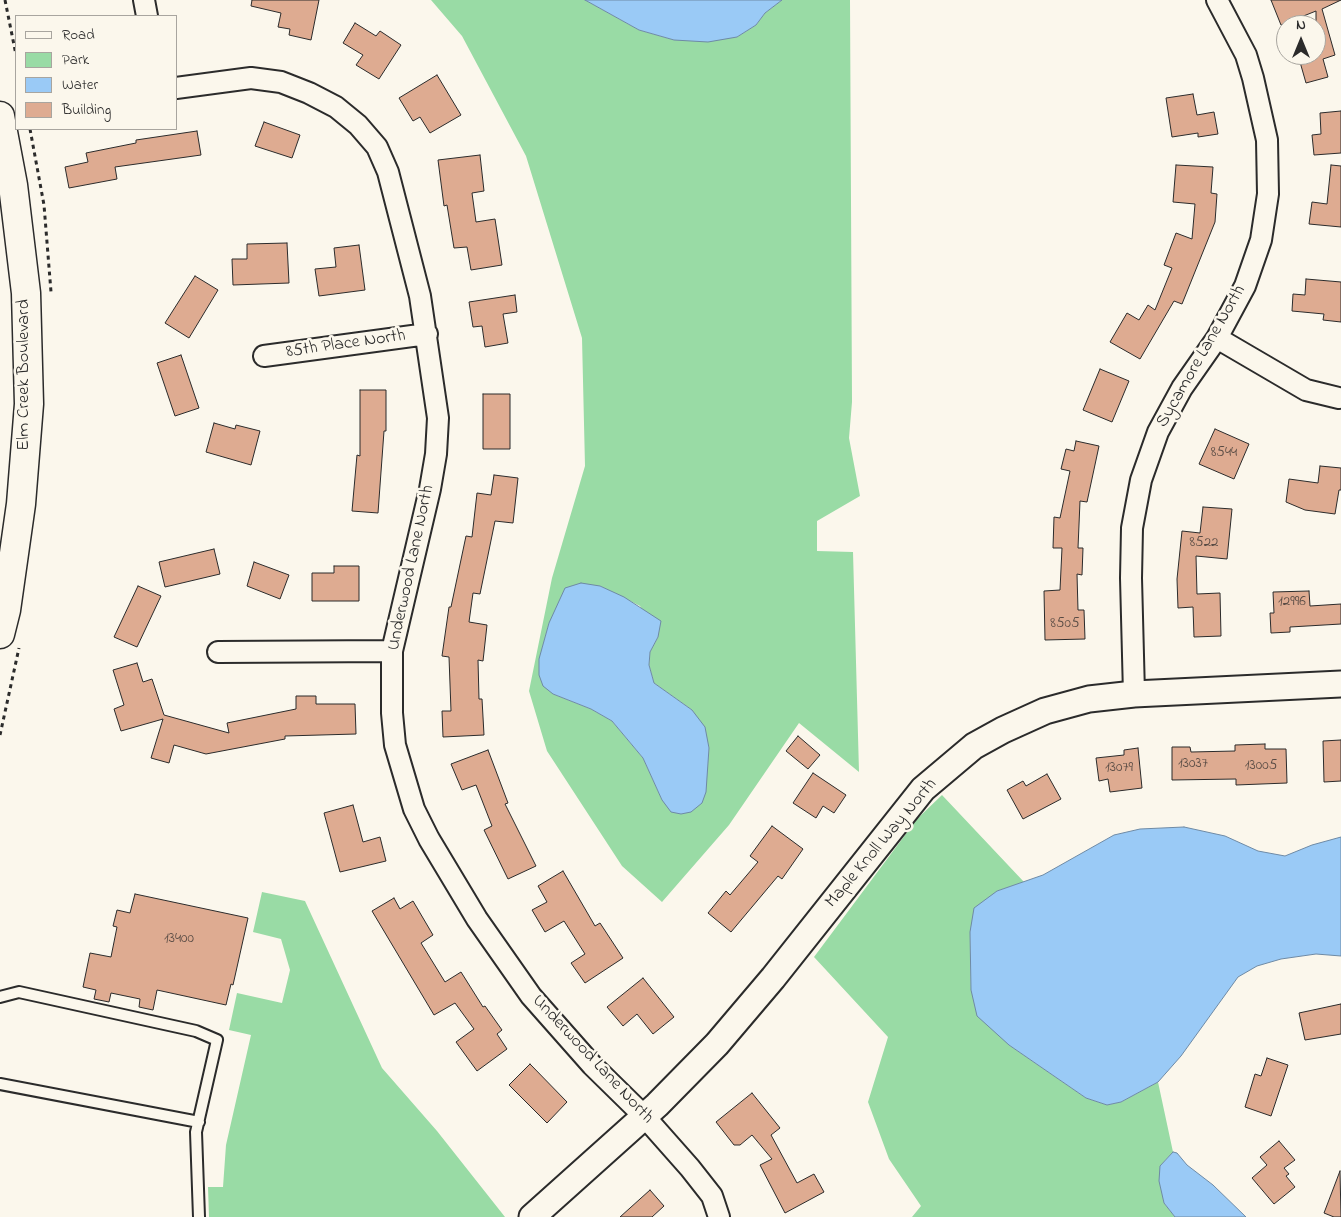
<!DOCTYPE html>
<style>
body{margin:0}
#map{position:relative;width:1341px;height:1217px;overflow:hidden;background:#fbf7ec;font-family:"Indie Flower",sans-serif}
canvas{display:block}
.legend{position:absolute;left:15px;top:15px;width:162px;height:115px;box-sizing:border-box;background:#fbf7ec;border:1px solid #a8a59f;margin:0;padding:6px 9px;list-style:none;font-size:15px;color:#2b2b2b}
.legend li{display:flex;align-items:center;gap:10px;height:25px}
.legend b{width:25px;border:1px solid #a8a59f}
.north{position:absolute;left:1276px;top:15px;width:50px;height:50px;box-sizing:border-box;background:#fbf7ec;border:1px solid #a8a59f;border-radius:50%;rotate:0deg;font-size:14px;font-weight:700;line-height:20px;text-align:center;color:#2b2b2b}
.north::after{content:'';display:block;margin:auto;width:18px;height:22px;background:#2b2b2b;clip-path:polygon(50% 0,100% 100%,50% 72%,0 100%)}
</style>
<div id="map">
<canvas width="1341" height="1217"></canvas>
<ul class="legend">
<li><b style="height:6px;background:#fbf7ec"></b>Road</li>
<li><b style="height:14px;background:#99dba5"></b>Park</li>
<li><b style="height:14px;background:#9acaf6"></b>Water</li>
<li><b style="height:14px;background:#deab91"></b>Building</li>
</ul>
<div class="north">N</div>
</div>
<script>
const ctx = document.querySelector('canvas').getContext('2d');
ctx.lineJoin = 'round';
function paint(path, color) { ctx.fillStyle = color; ctx.fill(path, 'evenodd'); }
const toPath = rows => new Path2D(rows.map(r => 'M' + r).join(''));
function stroke(path, color, width, dash) { ctx.strokeStyle = color; ctx.lineWidth = width; ctx.lineCap = dash ? 'butt' : 'round'; ctx.setLineDash(dash || []); ctx.stroke(path); }
function drawText(font, color, halo, rows, align = 'center') {
  ctx.font = font + ' "Indie Flower",sans-serif'; ctx.lineWidth = 5; ctx.setLineDash([]); ctx.textBaseline = 'middle'; ctx.strokeStyle = halo; ctx.fillStyle = color; for (const [text, x, y, turn = 0] of rows) {
    ctx.save(); ctx.translate(x, y); ctx.rotate((+turn || 0) * Math.PI / 180); ctx.textAlign = isNaN(turn) ? turn : align; if (halo) ctx.strokeText(text, 0, 0); ctx.fillText(text, 0, 0); ctx.restore();
  }
}
paint(toPath([
 [431,0,585,0,639,30,674,40,737,37,756,25,765,13,782,0,850,0,852,402,849,438,860,496,817,521,817,551,853,552,859,772,799,723,729,825,662,902,622,866,547,751,529,691,552,578,585,466,582,338,526,156,462,36],
 [600,586,640,606,658,637,650,652,649,665,654,683,692,710,709,747,707,769,662,800,643,758,612,721,591,709,553,694,542,649,549,623],
 [942,795,1024,882,997,891,970,932,971,990,1009,1045,1086,1098,1107,1105,1121,1102,1158,1082,1173,1152,1160,1166,1164,1203,1175,1217,912,1217,921,1206,889,1159,868,1102,888,1037,814,957,917,819],
 [262,892,305,901,382,1068,437,1131,505,1217,209,1217,208,1187,223,1187,226,1145,251,1035,229,1030,237,993,282,1003,290,970,281,939,253,932]
]), '#99dba5');
const water = toPath([
 [585,0,782,0,765,13,756,25,737,37,708,42,674,40,639,30,585,0],
 [581,583,600,586,624,597,661,621,658,637,650,652,649,665,654,683,692,710,705,727,709,748,706,792,702,803,691,812,681,814,671,812,662,800,643,758,612,721,591,709,553,694,543,686,539,675,539,659,549,623,565,588,581,583],
 [1184,827,1225,836,1258,851,1285,856,1312,845,1341,837,1341,956,1316,954,1281,959,1257,966,1238,977,1181,1056,1158,1082,1121,1102,1107,1105,1086,1098,1038,1065,1009,1045,977,1016,971,990,970,932,974,908,997,891,1043,875,1114,835,1140,829,1184,827],
 [1173,1152,1177,1153,1187,1165,1213,1185,1246,1217,1175,1217,1164,1203,1159,1181,1160,1166,1173,1152]
]);
paint(water, '#9acaf6');
stroke(water, '#6e8aa5', 1);
const building = toPath([
 [252,0,319,0,311,40,289,35,290,29,278,27,281,13,251,6,252,0],
 [1271,0,1341,0,1322,9,1335,55,1323,59,1328,77,1306,83,1298,55,1316,55,1316,11,1281,25,1271,0],
 [355,23,376,36,380,31,401,45,379,79,356,65,363,55,343,43,355,23],
 [437,75,461,115,430,133,420,117,413,121,399,98,437,75],
 [1193,94,1197,115,1214,112,1218,134,1198,137,1198,133,1172,137,1166,98,1193,94],
 [1341,111,1341,153,1314,155,1312,135,1321,134,1320,113,1341,111],
 [264,122,300,135,292,158,255,146,264,122],
 [197,131,201,155,115,167,117,179,69,188,65,167,88,162,86,153,136,143,136,140,197,131],
 [480,155,484,191,472,193,476,222,495,219,502,265,471,270,467,247,454,248,447,205,444,206,438,160,480,155],
 [1176,165,1213,167,1211,193,1217,194,1215,222,1182,304,1174,301,1140,359,1110,342,1127,313,1139,320,1148,305,1155,310,1172,268,1164,265,1176,233,1192,239,1195,204,1173,202,1176,165],
 [1331,165,1341,166,1341,227,1309,224,1312,202,1327,204,1331,165],
 [287,243,289,283,233,285,232,259,247,259,247,244,287,243],
 [359,245,365,290,319,296,315,269,336,267,334,248,359,245],
 [195,276,218,290,189,338,165,323,195,276],
 [1306,279,1341,282,1341,322,1323,320,1324,314,1292,311,1293,294,1305,295,1306,279],
 [515,295,517,312,503,314,508,343,485,347,482,326,473,327,469,302,515,295],
 [181,355,199,408,175,416,157,363,181,355],
 [1100,369,1129,381,1112,422,1083,410,1100,369],
 [360,390,386,390,386,431,384,431,378,513,352,511,357,455,360,456,360,390],
 [483,394,510,394,510,449,483,449,483,394],
 [214,423,235,429,236,425,260,431,251,465,206,452,214,423],
 [1215,429,1249,444,1234,479,1199,464,1215,429],
 [1076,441,1099,446,1087,502,1080,501,1078,548,1083,548,1082,575,1077,574,1078,610,1084,610,1085,639,1045,640,1044,591,1060,590,1062,548,1053,548,1054,517,1060,518,1070,471,1061,469,1066,449,1074,451,1076,441],
 [1320,466,1341,468,1341,490,1339,490,1335,514,1305,510,1286,502,1289,479,1318,483,1320,466],
 [494,475,518,478,513,523,495,521,480,594,473,593,469,622,487,625,483,661,478,660,479,699,482,699,484,735,443,737,442,711,451,711,449,657,442,656,449,607,451,607,466,536,472,537,477,493,491,495,494,475],
 [1203,507,1232,509,1227,559,1196,556,1197,594,1220,593,1221,636,1194,637,1193,607,1178,608,1177,579,1182,531,1200,533,1203,507],
 [214,549,220,574,165,587,159,562,214,549],
 [254,562,289,575,280,599,247,586,254,562],
 [334,566,359,566,359,601,312,601,312,573,334,573,334,566],
 [138,586,161,596,137,647,114,637,138,586],
 [1309,591,1310,606,1341,604,1341,624,1290,627,1290,632,1271,633,1270,613,1274,613,1273,592,1309,591],
 [137,663,143,682,152,679,164,715,229,733,227,723,296,709,296,696,316,696,316,704,355,704,356,734,285,736,285,739,206,754,174,745,169,763,151,758,163,719,121,731,114,709,124,705,113,670,137,663],
 [798,736,820,755,808,769,786,751,798,736],
 [1341,740,1341,781,1324,782,1323,741,1341,740],
 [1265,744,1265,749,1286,749,1287,783,1236,785,1236,779,1172,780,1172,747,1190,747,1191,752,1235,751,1235,745,1265,744],
 [1138,748,1142,788,1110,792,1108,779,1099,781,1096,758,1124,755,1124,750,1138,748],
 [488,750,508,803,505,804,536,866,508,879,484,830,492,826,476,785,462,790,451,764,488,750],
 [813,773,846,795,834,813,823,806,816,818,793,803,813,773],
 [1047,774,1061,799,1023,819,1007,790,1023,781,1026,786,1047,774],
 [353,805,363,842,380,837,386,861,340,872,324,813,353,805],
 [772,826,803,849,782,879,778,876,731,932,708,913,726,891,730,895,758,862,750,856,772,826],
 [563,871,595,926,600,923,623,958,585,983,571,963,585,954,564,921,545,932,532,910,547,902,538,886,563,871],
 [135,894,248,918,233,985,231,984,226,1005,157,990,153,1010,139,1007,140,999,111,993,109,1002,94,999,96,990,83,987,90,953,111,957,117,927,113,926,117,910,130,913,135,894],
 [394,898,400,909,413,901,433,935,421,943,445,982,461,972,483,1007,485,1006,502,1030,497,1034,507,1049,477,1071,456,1042,474,1029,455,1003,434,1015,372,911,394,898],
 [643,978,674,1017,653,1034,637,1014,623,1026,607,1007,643,978],
 [1341,1004,1341,1034,1305,1040,1299,1013,1341,1004],
 [1267,1058,1288,1065,1271,1116,1245,1107,1255,1074,1261,1076,1267,1058],
 [530,1064,567,1102,547,1123,509,1085,530,1064],
 [752,1093,780,1128,771,1135,797,1183,814,1174,824,1192,785,1213,760,1165,772,1159,752,1135,740,1145,734,1145,716,1122,752,1093],
 [1279,1141,1295,1160,1284,1168,1289,1174,1286,1176,1295,1187,1274,1204,1252,1178,1267,1165,1260,1157,1279,1141],
 [1340,1171,1341,1217,1334,1217,1324,1213,1340,1171],
 [650,1190,664,1206,652,1217,620,1217,650,1190]
]);
paint(building, '#deab91');
stroke(building, '#2b2b2b', 1);
const service = toPath([
 [0,997,19,992,196,1031,217,1040,196,1132,199,1217],
 [0,1084,199,1122]
]);
const minor = toPath([
 [144,0,147,16],
 [176,88,251,78,281,82,309,93,336,107,358,125,377,147,388,172,420,296,438,418,436,454,430,489,392,651,392,713,395,745,414,809,429,839,477,919,531,996,592,1065,644,1116,690,1168,712,1196,719,1217],
 [1217,338,1306,390,1339,398],
 [264,356,427,334],
 [218,652,392,651],
 [1134,694,1131,578,1132,528,1141,480,1158,432,1182,388,1217,338,1245,286,1261,240,1268,194,1267,140,1253,78,1246,55,1217,0]
]);
const tertiary = toPath([
 [532,1217,657,1105,717,1044,773,978,923,789,974,746,1003,730,1045,711,1089,699,1134,694,1341,684]
]);
const secondary = toPath([
 [0,116,13,185,26,293,29,404,21,504,6,610,0,634]
]);
stroke(service, '#2b2b2b', 14);
stroke(minor, '#2b2b2b', 24);
stroke(tertiary, '#2b2b2b', 29);
stroke(secondary, '#2b2b2b', 31);
stroke(toPath([
 [5,0,16,55],
 [30,129,44,205,51,292],
 [0,735,19,648]
]), '#2b2b2b', 3, [4, 4]);
stroke(service, '#fbf7ec', 10);
stroke(minor, '#fbf7ec', 20);
stroke(tertiary, '#fbf7ec', 25);
stroke(secondary, '#fbf7ec', 28);
drawText('15px', '#584b44', null, [
 ["8544",1224,454],
 ["8522",1204,544],
 ["12996",1292,603],
 ["8505",1065,625],
 ["13037",1193,765],
 ["13005",1261,767],
 ["13079",1119,769],
 ["13400",179,940]
]);
drawText('18px', '#2b2b2b', '#fbf7ec', [
 ["85th Place North",346,345,-8],
 ["Sycamore Lane North",1202,357,-60],
 ["Elm Creek Boulevard",25,375,-90],
 ["Underwood Lane North",412,568,-78],
 ["Maple Knoll Way North",882,844,-50],
 ["Underwood Lane North",592,1060,47]
]);
</script>
